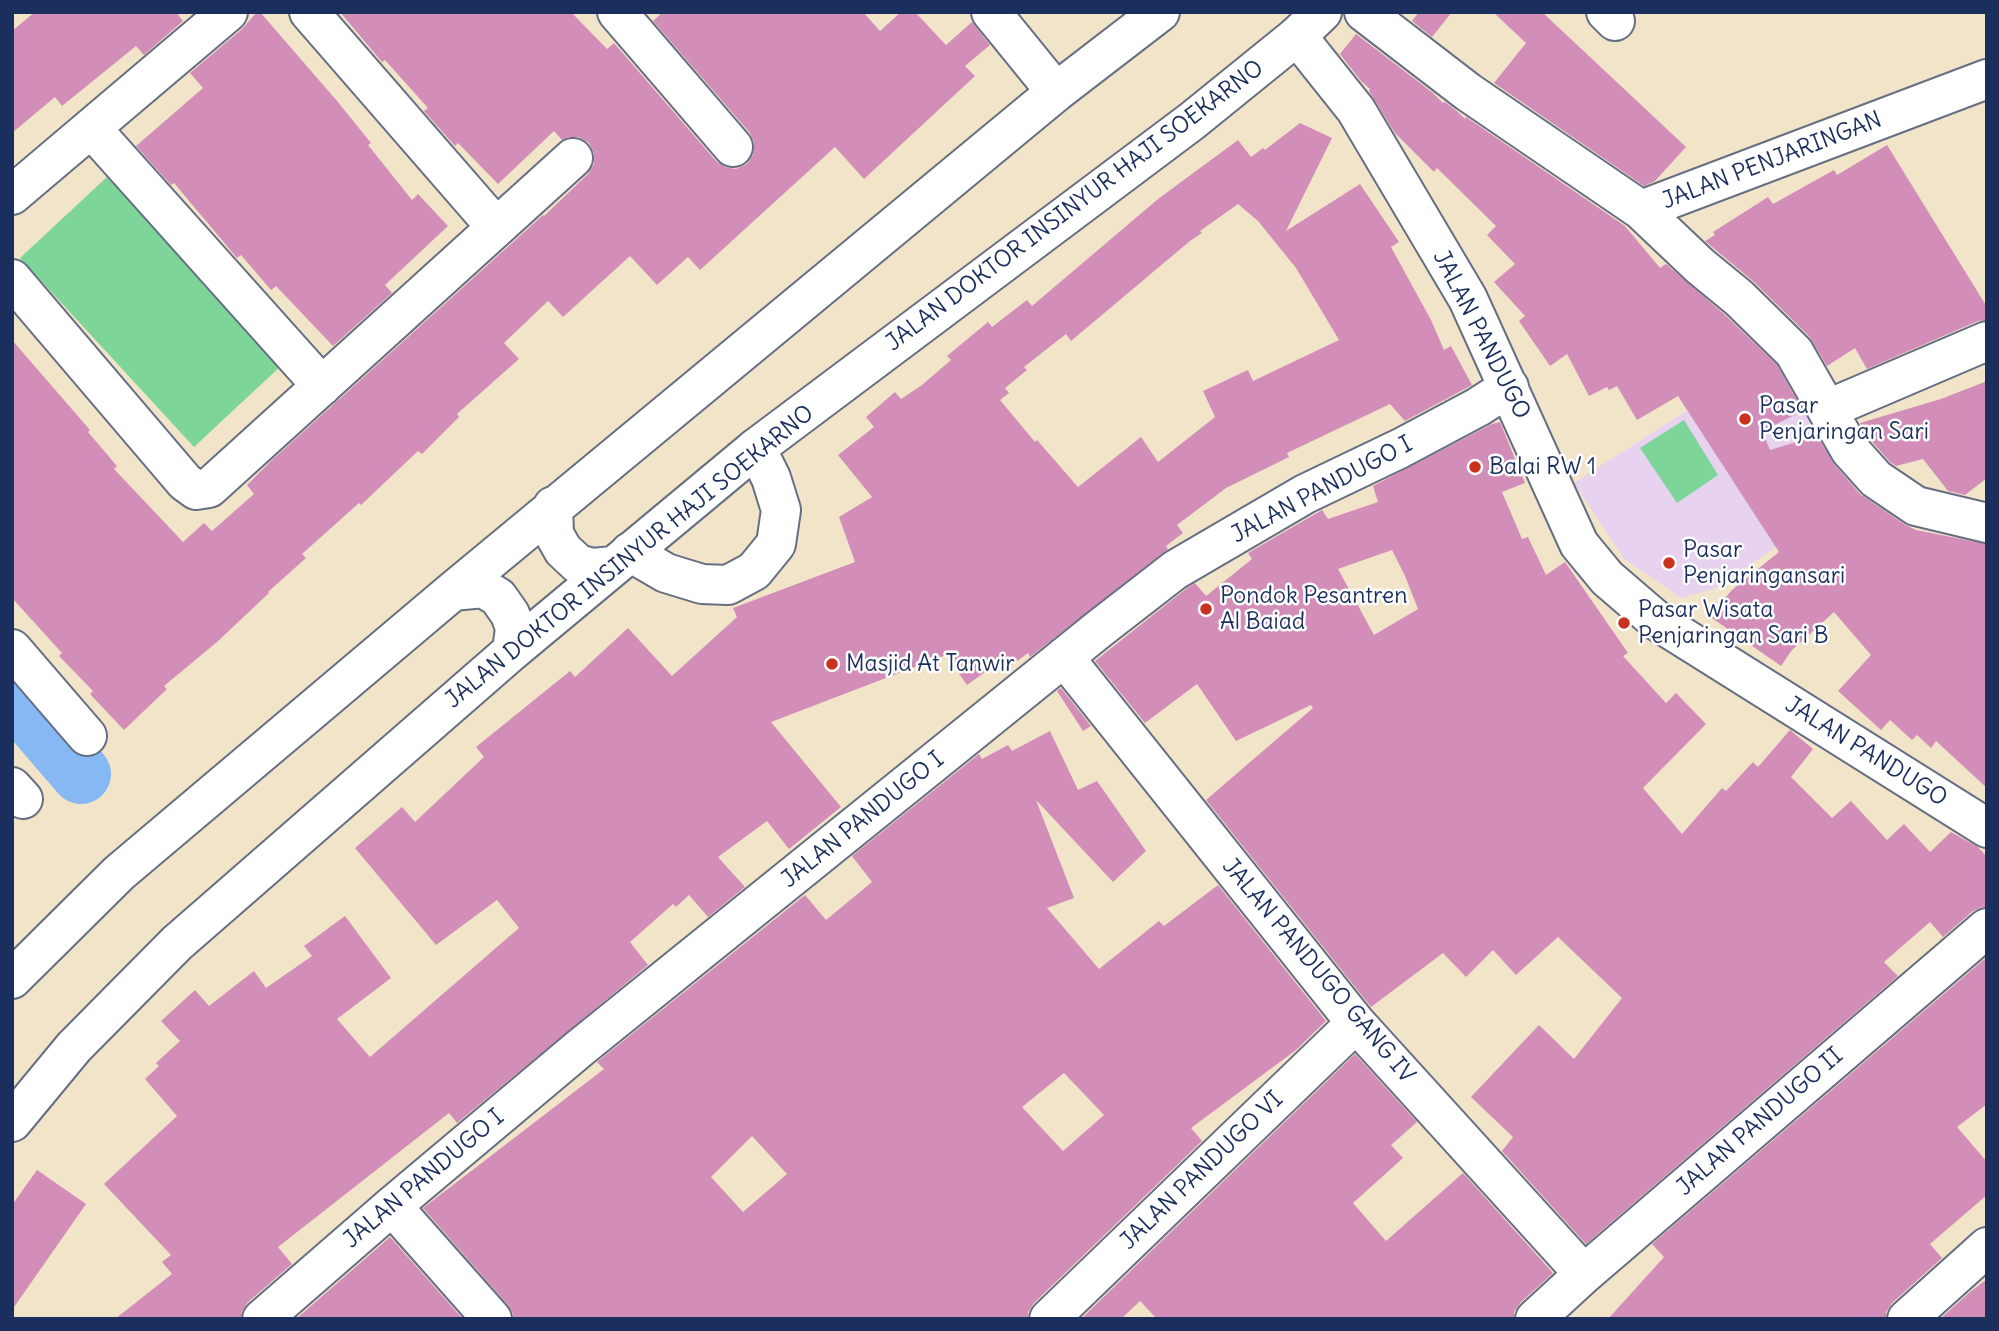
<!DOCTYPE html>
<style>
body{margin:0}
#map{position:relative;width:1999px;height:1331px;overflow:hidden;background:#f2e4c8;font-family:Delius,sans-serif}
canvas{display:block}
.frame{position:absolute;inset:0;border:14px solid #1b2f5e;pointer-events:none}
</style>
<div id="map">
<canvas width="1999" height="1331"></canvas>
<div class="frame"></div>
</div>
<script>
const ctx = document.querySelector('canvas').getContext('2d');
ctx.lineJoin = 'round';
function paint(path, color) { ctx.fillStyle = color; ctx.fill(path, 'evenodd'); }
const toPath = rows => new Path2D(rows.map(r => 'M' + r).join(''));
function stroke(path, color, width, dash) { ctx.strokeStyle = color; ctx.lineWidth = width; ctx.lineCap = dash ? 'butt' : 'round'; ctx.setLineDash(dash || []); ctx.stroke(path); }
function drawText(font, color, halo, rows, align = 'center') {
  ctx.font = font + ' Delius,sans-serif'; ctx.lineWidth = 5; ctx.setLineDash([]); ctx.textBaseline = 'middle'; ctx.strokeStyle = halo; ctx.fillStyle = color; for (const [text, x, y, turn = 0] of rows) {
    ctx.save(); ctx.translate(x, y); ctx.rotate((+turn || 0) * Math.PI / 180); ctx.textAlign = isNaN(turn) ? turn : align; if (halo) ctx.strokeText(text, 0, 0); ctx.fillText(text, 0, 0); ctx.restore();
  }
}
paint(toPath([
 [1775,354,1860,489,1716,588,1681,598,1624,559,1574,483]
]), '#e7d2ef');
paint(toPath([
 [108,176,283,364,194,447,20,258],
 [1684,420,1718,475,1677,503,1640,448]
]), '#7dd599');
stroke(toPath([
 [12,694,81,774]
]), '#86b9f3', 60);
paint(toPath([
 [35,12,176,12,183,21,144,55,136,46,62,106,55,97,12,133,12,31],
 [257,12,260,12,337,101,371,143,368,145,412,200,418,194,448,226,385,285,392,293,333,346,276,286,271,290,241,255,237,258,174,183,171,185,136,146,203,88,190,73,242,29],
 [340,12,571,12,607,49,614,43,716,161,725,167,736,169,747,164,753,155,754,142,750,133,653,21,663,12,863,12,880,31,901,12,915,12,946,45,972,22,990,45,965,66,975,76,864,179,835,147,700,270,688,257,657,285,630,256,563,317,548,301,504,343,519,359,457,414,459,417,422,454,418,451,361,505,359,503,302,554,306,558,268,592,269,593,217,642,164,686,167,689,124,730,90,694,93,691,59,656,62,653,12,598,12,340,90,430,88,432,117,466,114,469,183,542,204,523,212,531,254,494,247,485,272,460,543,215,544,216,588,174,594,164,594,153,589,143,579,137,569,137,562,140,554,131,498,184,458,143,455,146,424,111,428,108,385,60,382,62],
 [1419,12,1452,12,1432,37,1412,21],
 [1493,12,1542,12,1686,147,1655,181,1644,186,1494,83,1526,43],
 [1356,34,1433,93,1443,103,1445,102,1458,112,1465,119,1466,117,1625,226,1660,268,1666,264,1724,314,1777,365,1803,411,1762,431,1770,450,1817,436,1834,464,1860,494,1904,524,1916,530,1987,544,1987,788,1936,741,1931,748,1917,735,1912,740,1890,720,1881,730,1838,691,1871,655,1834,612,1792,650,1781,666,1709,616,1732,590,1779,552,1678,396,1637,420,1617,386,1609,390,1607,387,1589,396,1567,354,1550,366,1519,321,1525,316,1494,282,1515,264,1487,235,1496,226,1437,168,1434,172,1395,133,1369,91,1370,89,1361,81,1340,54],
 [1300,123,1332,138,1286,231,1360,184,1399,242,1391,247,1431,320,1444,350,1451,346,1472,385,1405,421,1390,404,1287,453,1289,457,1226,488,1177,525,1183,533,1166,546,1168,549,1030,657,1028,653,1001,673,995,665,967,685,946,655,771,722,841,807,789,849,767,821,718,857,745,887,708,917,689,895,676,907,673,904,630,942,648,965,457,1123,449,1113,278,1247,292,1264,248,1302,242,1311,241,1319,115,1319,172,1274,162,1262,171,1255,104,1184,177,1116,145,1079,159,1066,156,1063,180,1041,161,1021,195,990,209,1006,254,971,266,988,312,956,304,946,345,916,391,978,337,1019,370,1057,519,928,497,900,436,945,355,848,402,807,415,822,484,757,476,747,570,671,575,677,628,628,672,676,737,617,733,608,855,562,839,517,872,497,838,455,874,427,866,417,895,392,901,399,922,385,951,360,947,356,988,322,992,327,1027,300,1032,306,1158,199,1238,140,1251,157,1263,148,1265,150],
 [1238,204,1258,221,1296,268,1339,340,1253,381,1248,370,1203,391,1215,417,1158,462,1141,437,1078,487,1037,440,1035,442,1000,400,1009,393,1005,388,1027,370,1024,367,1066,334,1071,341,1190,241,1202,233,1200,231],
 [1887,145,1987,307,1987,320,1978,321,1867,369,1855,348,1827,366,1809,336,1754,282,1705,241,1715,235,1713,232,1768,197,1773,204,1834,170,1837,175],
 [1987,381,1987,478,1965,495,1948,491,1923,459,1896,466,1890,462,1868,437,1860,423,1941,399],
 [1500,422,1525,483,1502,492,1522,539,1528,537,1546,575,1565,562,1628,653,1623,656,1666,703,1676,693,1706,724,1643,788,1682,834,1722,788,1726,791,1753,762,1758,767,1790,730,1813,749,1791,777,1832,818,1851,801,1887,840,1904,824,1930,852,1951,832,1978,847,1987,857,1987,907,1982,907,1973,911,1943,937,1930,922,1884,962,1898,976,1586,1244,1502,1151,1513,1137,1471,1097,1539,1025,1574,1059,1622,998,1558,937,1516,975,1493,950,1466,977,1443,953,1371,1007,1206,800,1313,708,1311,705,1236,741,1197,684,1145,723,1095,661,1187,588,1195,583,1206,596,1252,559,1248,553,1322,510,1328,519,1378,502,1373,486,1492,424],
 [1392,550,1405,576,1418,609,1374,635,1338,569],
 [1061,688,1091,726,1083,731,1057,691],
 [1050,731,1078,790,1097,781,1146,851,1113,882,1036,800,1074,898,1047,908,1099,969,1159,921,1164,926,1218,885,1326,1021,1296,1050,1191,1128,1202,1141,1034,1303,1028,1312,1028,1319,513,1319,513,1314,508,1305,423,1208,604,1069,597,1062,805,895,826,920,872,882,852,856,979,754,982,759,1008,745,1012,751],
 [1064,1073,1104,1115,1063,1151,1022,1107],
 [752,1136,787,1174,743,1212,711,1177],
 [1987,957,1987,1104,1957,1127,1987,1162,1987,1195,1930,1244,1942,1258,1892,1303,1886,1312,1886,1319,1608,1319,1664,1257,1652,1244],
 [1355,1054,1417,1122,1391,1145,1403,1158,1353,1203,1386,1241,1463,1173,1553,1273,1520,1303,1514,1312,1514,1319,1157,1319,1140,1301,1121,1319,1081,1319],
 [37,1170,86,1204,12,1310,12,1205],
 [390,1237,463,1319,296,1319],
 [1987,1279,1987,1319,1940,1319,1970,1292]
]), '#d28eb8');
const minor = toPath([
 [309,12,496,227],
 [617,12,733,147],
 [991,12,1056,92],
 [1364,12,1468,92,1641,210,1700,266,1739,298,1794,352,1850,450,1876,479,1916,506,1987,523],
 [1606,12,1615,21],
 [1297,36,1356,110,1468,299,1579,544,1607,578,1657,621,1987,828],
 [91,128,322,386],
 [12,195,228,12],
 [1641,210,1987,79],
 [12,279,185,482,196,490,209,488,573,158],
 [1828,409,1987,341],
 [630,552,666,573,702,584,728,585,754,571,776,544,781,510,771,478,756,448],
 [12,649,87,736],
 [1064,657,1356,1023,1584,1274],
 [12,787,23,799],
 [392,1206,492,1319],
 [262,1319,392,1206,580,1048,1099,629,1175,570,1305,494,1401,448,1478,407,1509,387],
 [1049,1319,1356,1023],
 [1535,1319,1584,1274,1987,928],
 [1907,1319,1987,1247]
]);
const major = toPath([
 [553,506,554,534,563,550,578,564,593,568,613,566],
 [453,591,483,588,498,597,510,614,515,628,512,651],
 [12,979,119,873,453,591,1056,92,1160,12],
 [12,1122,74,1047,177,943,512,651,756,448,1192,121,1297,36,1322,12]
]);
stroke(minor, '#666e83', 42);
stroke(major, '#666e83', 42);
stroke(minor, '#fff', 38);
stroke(major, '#fff', 38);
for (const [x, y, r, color] of [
 [1745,419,7,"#c8321e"],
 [1475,467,7,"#c8321e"],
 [1669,563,7,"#c8321e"],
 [1206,609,7,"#c8321e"],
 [1624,623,7,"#c8321e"],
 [832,664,7,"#c8321e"]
]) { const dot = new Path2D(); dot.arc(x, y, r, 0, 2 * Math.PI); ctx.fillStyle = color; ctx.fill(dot); stroke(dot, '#fff', 2.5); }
drawText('23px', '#1b2f5e', '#fff', [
 ["JALAN PENJARINGAN",1772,161,-21],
 ["JALAN DOKTOR INSINYUR HAJI SOEKARNO",1075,206,-37],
 ["JALAN PANDUGO",1481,335,63],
 ["JALAN PANDUGO I",1322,490,-28],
 ["JALAN DOKTOR INSINYUR HAJI SOEKARNO",630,557,-39],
 ["JALAN PANDUGO",1866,752,32],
 ["JALAN PANDUGO I",863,820,-39],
 ["JALAN PANDUGO GANG IV",1318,971,50],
 ["JALAN PANDUGO II",1760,1122,-41],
 ["JALAN PANDUGO VI",1202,1171,-44],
 ["JALAN PANDUGO I",424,1179,-40]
]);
drawText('23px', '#1b2f5e', '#fff', [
 ["Pasar",1759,406],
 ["Penjaringan Sari",1759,432],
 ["Balai RW 1",1489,467],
 ["Pasar",1683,550],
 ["Penjaringansari",1683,576],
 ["Pondok Pesantren",1220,596],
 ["Al Baiad",1220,622],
 ["Pasar Wisata",1638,610],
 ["Penjaringan Sari B",1638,636],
 ["Masjid At Tanwir",846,664]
], 'left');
</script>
